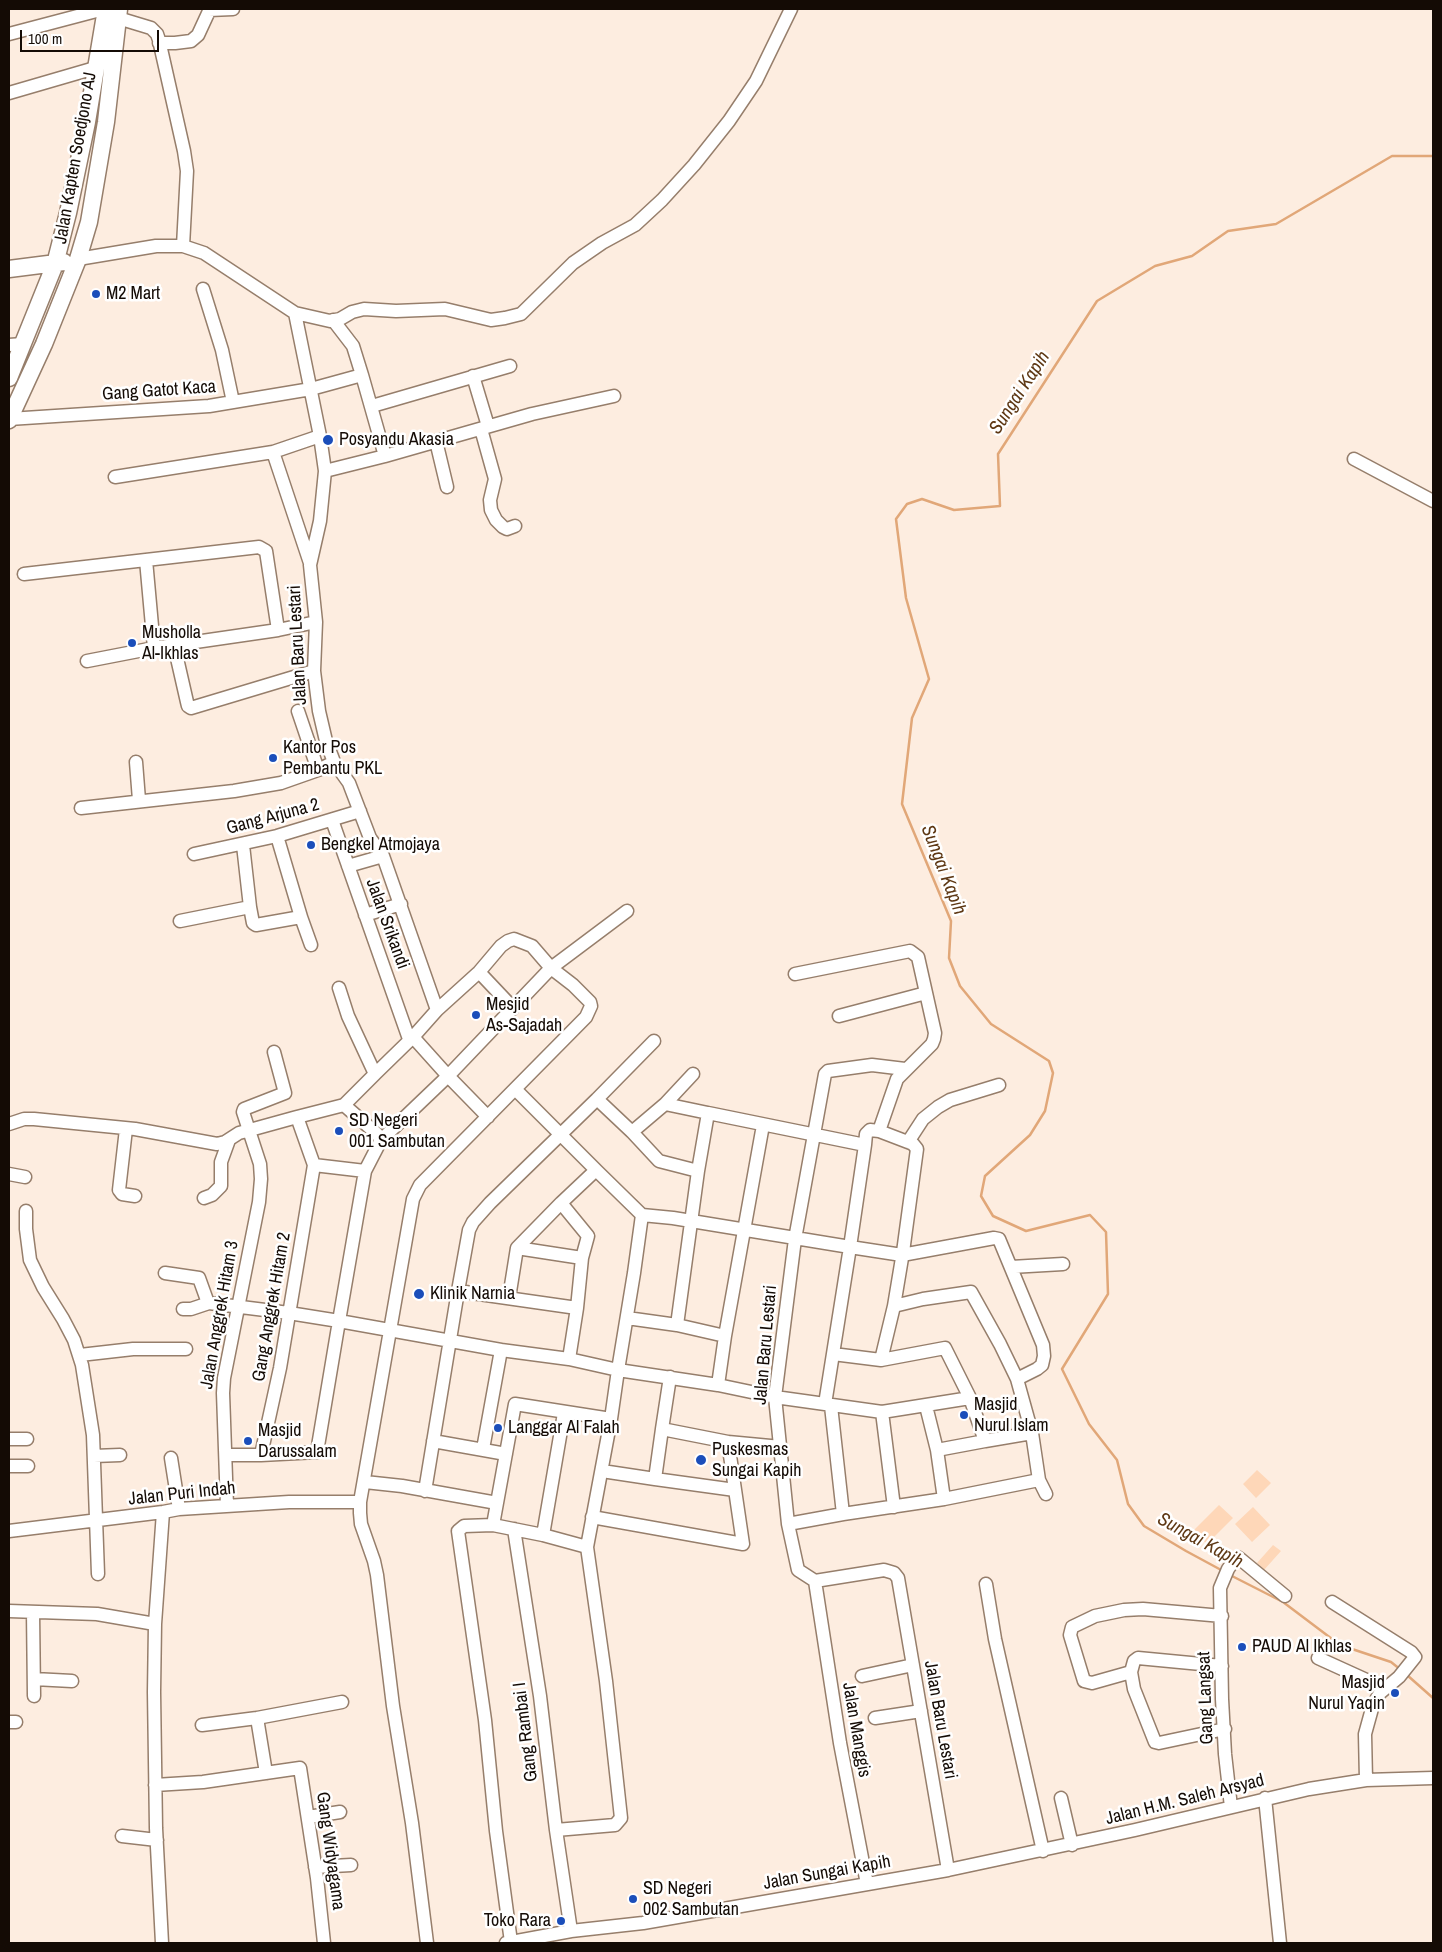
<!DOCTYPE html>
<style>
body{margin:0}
#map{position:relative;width:1442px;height:1952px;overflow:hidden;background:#fdede0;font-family:"Archivo Narrow",sans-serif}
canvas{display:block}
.frame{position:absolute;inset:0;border:10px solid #140b05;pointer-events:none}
.scale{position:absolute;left:20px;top:30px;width:139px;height:22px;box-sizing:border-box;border:2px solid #140b05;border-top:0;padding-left:6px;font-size:15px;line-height:18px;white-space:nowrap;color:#140b05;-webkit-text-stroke:4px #fff;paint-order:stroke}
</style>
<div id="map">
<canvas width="1442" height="1952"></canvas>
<div class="frame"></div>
<div class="scale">100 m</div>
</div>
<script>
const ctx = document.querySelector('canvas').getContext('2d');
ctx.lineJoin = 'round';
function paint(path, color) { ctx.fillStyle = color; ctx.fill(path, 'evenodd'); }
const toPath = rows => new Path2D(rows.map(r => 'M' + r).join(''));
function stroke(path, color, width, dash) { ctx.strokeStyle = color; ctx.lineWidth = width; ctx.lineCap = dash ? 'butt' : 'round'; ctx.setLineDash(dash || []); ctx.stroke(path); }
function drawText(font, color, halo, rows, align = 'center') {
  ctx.font = font + ' "Archivo Narrow",sans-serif'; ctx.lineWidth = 5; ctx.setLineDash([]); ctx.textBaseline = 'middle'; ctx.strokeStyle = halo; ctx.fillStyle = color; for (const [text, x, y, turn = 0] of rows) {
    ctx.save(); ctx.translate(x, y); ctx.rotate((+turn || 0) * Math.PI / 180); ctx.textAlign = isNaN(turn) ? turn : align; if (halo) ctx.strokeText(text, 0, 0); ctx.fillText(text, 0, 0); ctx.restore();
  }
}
paint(toPath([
 [1257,1470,1271,1483,1256,1498,1243,1484],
 [1219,1505,1233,1518,1207,1544,1193,1531],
 [1253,1507,1270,1525,1252,1542,1235,1524],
 [1273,1545,1281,1551,1264,1570,1257,1563]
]), '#fed7b8');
stroke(toPath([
 [1223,1571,1186,1551,1144,1526,1128,1504,1117,1460,1089,1424,1062,1369,1108,1294,1106,1232,1090,1215,1026,1231,993,1216,981,1196,985,1176,1030,1135,1045,1111,1053,1073,1049,1061,991,1024,960,986,949,958,951,921,902,804,912,718,929,679,906,598,896,519,907,504,922,499,954,510,1000,506,998,454,1097,301,1155,266,1192,256,1228,231,1276,224,1392,156,1433,156],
 [1230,1575,1283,1602,1340,1645,1391,1662,1401,1670],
 [1407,1675,1433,1698]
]), '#e1a778', 2.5);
const minor = toPath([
 [209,10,233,9],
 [118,18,151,28,157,34,159,40,184,151,187,171,183,246],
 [9,34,104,9],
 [159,43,175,43,191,41,198,35,210,9],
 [9,93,95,68],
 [78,259,156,246,183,246,204,253,295,313,330,321,340,319,352,312,364,309,396,311,445,309,491,320,505,318,521,314,573,263,602,243,635,225,662,200,694,165,729,121,756,81,791,9],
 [203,289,222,350,233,402],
 [295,313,320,436,325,471,320,521,310,565,316,622,314,671,319,711,326,741,334,762,349,783,370,838,383,856,437,1010,479,972,501,946,508,941,514,939,532,946,551,968,573,985,590,1002,591,1006,586,1017,420,1185,413,1199,360,1502,360,1513,361,1524,374,1561,377,1575,393,1706,412,1823,427,1943],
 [333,320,353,346,362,375],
 [9,345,23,344],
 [473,376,488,426],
 [372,406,510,366],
 [9,419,209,406,311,389,362,375,385,456],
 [481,429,495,479,490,500,491,510,496,520,503,527,507,529,515,526],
 [436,441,447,487],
 [273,452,310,563],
 [1354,459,1433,501],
 [325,471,385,456,532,414,614,396],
 [115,477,273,452,320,436],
 [146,560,154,648],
 [24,574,259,547,266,551,278,630],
 [174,645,187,702,188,706,191,708,314,671],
 [87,661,154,648,278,630,316,622],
 [298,711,318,770],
 [136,762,139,800],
 [81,808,234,791,281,783,318,770,334,762],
 [332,820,409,1039],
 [194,854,277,836,360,811],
 [348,866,383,856],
 [250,907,253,923,256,925,301,917,277,836],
 [365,915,401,904],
 [301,917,311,945],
 [180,921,250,907,243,845],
 [479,972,513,1008],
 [795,974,910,951,918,957,935,1033,934,1039,932,1044,897,1079,879,1131],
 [339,988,348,1016,375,1074,413,1037,437,1010],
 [839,1016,926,993],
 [413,1037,448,1076,551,968,627,911],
 [905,1069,872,1065,828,1071,825,1074,795,1239,775,1397,788,1524,798,1570,815,1581,884,1570,894,1573,898,1578,948,1870],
 [375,1074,344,1105,377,1134,381,1140],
 [516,1090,596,1170],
 [597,1099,654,1041],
 [665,1104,693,1074],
 [344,1105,297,1117,314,1165,365,1171],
 [708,1113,865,1145,850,1247,902,1255,994,1238,999,1239,1043,1345,1044,1356,1042,1365,1037,1369,1017,1379],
 [488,1117,448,1076,381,1140,365,1171,339,1321,501,1350,569,1359,618,1370,718,1385,775,1397,825,1404,850,1247,673,1218,642,1215,634,1273,618,1370,611,1419,587,1547,606,1681,621,1818,615,1825,556,1830],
 [9,1124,24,1119,34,1119,135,1129,217,1144,225,1142,239,1133,297,1117],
 [126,1129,119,1190,122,1194,135,1196],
 [908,1142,923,1119,938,1107,950,1100,999,1085],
 [9,1174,25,1177],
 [204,1198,212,1195,221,1186,221,1162,229,1140],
 [561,1203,517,1248,582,1258],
 [26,1211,26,1229,30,1260,43,1287,63,1319,74,1340,82,1365,93,1435,98,1574],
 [1011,1267,1063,1264],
 [165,1273,199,1278,208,1303],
 [458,1291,577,1308],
 [509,1298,517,1248],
 [894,1306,923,1299,971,1292,1000,1344,1017,1379,1032,1433],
 [183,1309,191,1309,209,1303,289,1313,339,1321,317,1452,261,1455,226,1455],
 [627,1318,677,1325,725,1336,763,1125],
 [677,1325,698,1171,708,1113,665,1104,632,1132,659,1161,698,1171],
 [833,1354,881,1360,894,1306,903,1252,917,1149,913,1144,879,1131,870,1130,866,1134,865,1145],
 [80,1355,133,1349,186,1349],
 [569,1359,577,1308,582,1258,588,1236,561,1203,596,1170,642,1215],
 [718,1385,725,1336],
 [970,1398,985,1441,1032,1433,1039,1480,1046,1494],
 [825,1404,882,1412,970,1398,945,1348,881,1360],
 [831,1406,843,1514],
 [926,1406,937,1450],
 [882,1412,894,1507],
 [662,1429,670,1377],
 [9,1439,27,1439],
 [433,1441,506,1454],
 [985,1441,937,1450,944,1499,1039,1480],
 [728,1442,662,1429,655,1479,735,1490],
 [483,1449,501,1350],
 [261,1455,280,1368,314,1165],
 [94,1456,120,1455],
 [171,1458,179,1509],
 [9,1466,28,1466],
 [602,1471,655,1479],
 [365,1482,402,1486,497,1503],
 [425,1491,458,1291,469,1230,473,1222,490,1203,597,1099,632,1132],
 [227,1506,223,1393,224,1378,259,1202,261,1179,260,1164,243,1112,244,1109,285,1093,274,1052],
 [592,1517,743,1544,728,1442,781,1447],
 [788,1524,843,1514,944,1499],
 [493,1525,515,1404,611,1419],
 [514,1529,540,1696,556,1830,571,1931],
 [9,1531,163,1512,179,1509,289,1502,360,1502],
 [543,1535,564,1413],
 [815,1581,840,1743,867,1884],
 [986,1584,995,1639,1043,1851],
 [1332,1602,1411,1652,1415,1657,1399,1677,1380,1693,1373,1705,1365,1734,1366,1780],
 [9,1611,97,1614,155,1624],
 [33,1612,34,1696],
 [1318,1658,1384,1688],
 [1222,1666,1138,1658,1134,1661,1131,1672,1134,1689,1155,1742,1159,1743,1225,1729],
 [1131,1672,1092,1683,1084,1681,1070,1635,1072,1627,1095,1616,1124,1610,1143,1609,1222,1616],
 [862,1676,913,1665],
 [34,1679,72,1681],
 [257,1718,266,1773],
 [875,1718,921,1711],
 [9,1722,16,1722],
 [202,1725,257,1718,342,1702],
 [155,1785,203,1782,300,1768,317,1878,324,1943],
 [1061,1798,1072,1845],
 [1265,1798,1280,1943],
 [1231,1807,1225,1754,1222,1699,1220,1588,1228,1569,1233,1562,1239,1558,1285,1596],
 [308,1817,340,1812],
 [122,1836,157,1840],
 [315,1867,351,1865],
 [511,1942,496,1831,485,1720,458,1531,464,1526,493,1525,543,1535,587,1547],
 [162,1943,156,1828,154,1692,155,1624,163,1512],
 [506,1943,571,1931,643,1923,948,1870,1135,1830,1309,1789,1366,1780,1433,1778]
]);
const major = toPath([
 [9,269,64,262],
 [9,378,55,264,68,213,87,122,106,9],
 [9,420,44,344,78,259,89,222,106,122,119,9]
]);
stroke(minor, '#967e6b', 15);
stroke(major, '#967e6b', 19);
stroke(minor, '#fff', 12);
stroke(major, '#fff', 16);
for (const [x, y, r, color] of [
 [96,294,5,"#1b4eba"],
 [328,440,6,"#1b4eba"],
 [132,643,5,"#1b4eba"],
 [273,758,5,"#1b4eba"],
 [311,845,5,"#1b4eba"],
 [476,1015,5,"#1b4eba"],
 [339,1131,5,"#1b4eba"],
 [419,1294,6,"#1b4eba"],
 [964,1415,5,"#1b4eba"],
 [498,1428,5,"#1b4eba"],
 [248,1441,5,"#1b4eba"],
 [701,1460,6,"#1b4eba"],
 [1242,1647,5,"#1b4eba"],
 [1395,1693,5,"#1b4eba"],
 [633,1899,5,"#1b4eba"],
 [561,1921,5,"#1b4eba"]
]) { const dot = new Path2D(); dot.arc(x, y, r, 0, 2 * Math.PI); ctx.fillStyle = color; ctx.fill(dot); stroke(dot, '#fff', 2); }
drawText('18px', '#140b05', '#fff', [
 ["Jalan Kapten Soedjono AJ",76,158,-80],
 ["Gang Gatot Kaca",159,391,-4],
 ["Jalan Baru Lestari",298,645,-93],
 ["Gang Arjuna 2",273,817,-15],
 ["Jalan Srikandi",387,924,70],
 ["Gang Anggrek Hitam 2",272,1307,-80],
 ["Jalan Anggrek Hitam 3",220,1315,-80],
 ["Jalan Baru Lestari",766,1345,-85],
 ["Jalan Puri Indah",182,1494,-6],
 ["Gang Langsat",1206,1698,-92],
 ["Jalan Baru Lestari",940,1720,80],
 ["Jalan Manggis",856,1730,80],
 ["Gang Rambai I",526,1732,-97],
 ["Jalan H.M. Saleh Arsyad",1185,1800,-14],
 ["Gang Widyagama",330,1851,82],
 ["Jalan Sungai Kapih",827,1873,-10]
]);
drawText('18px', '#140b05', '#fff', [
 ["M2 Mart",106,294],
 ["Posyandu Akasia",339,440],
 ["Musholla",142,633],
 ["Al-Ikhlas",142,654],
 ["Kantor Pos",283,748],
 ["Pembantu PKL",283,769],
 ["Bengkel Atmojaya",321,845],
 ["Mesjid",486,1005],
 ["As-Sajadah",486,1026],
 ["SD Negeri",349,1121],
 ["001 Sambutan",349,1142],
 ["Klinik Narnia",430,1294],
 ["Masjid",974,1405],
 ["Nurul Islam",974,1426],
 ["Langgar Al Falah",508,1428],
 ["Masjid",258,1431],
 ["Darussalam",258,1452],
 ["Puskesmas",712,1450],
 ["Sungai Kapih",712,1471],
 ["PAUD Al Ikhlas",1252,1647],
 ["Masjid",1385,1683,"right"],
 ["Nurul Yaqin",1385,1704,"right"],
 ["SD Negeri",643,1889],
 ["002 Sambutan",643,1910],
 ["Toko Rara",551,1921,"right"]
], 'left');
drawText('italic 19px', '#5e3814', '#fff', [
 ["Sungai Kapih",1020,393,-57],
 ["Sungai Kapih",943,870,69],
 ["Sungai Kapih",1200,1541,29]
]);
</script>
